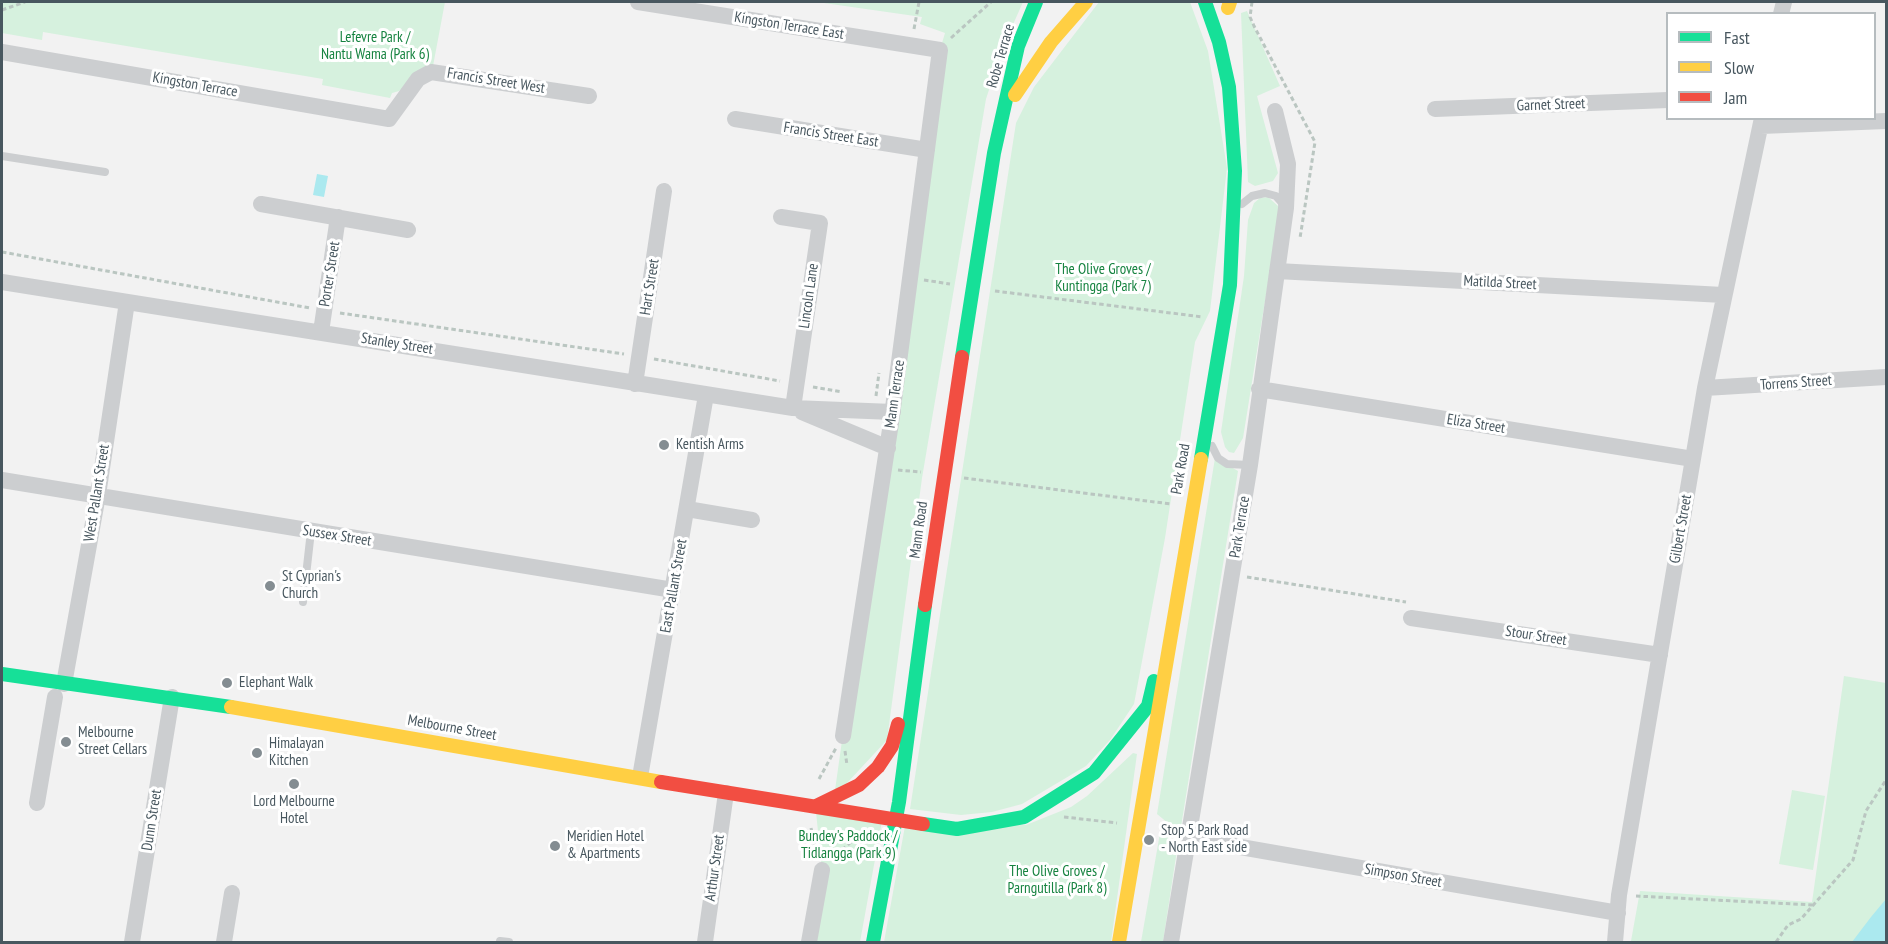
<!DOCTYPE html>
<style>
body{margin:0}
#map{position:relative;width:1888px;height:944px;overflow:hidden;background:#f2f2f2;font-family:"PT Sans Narrow",sans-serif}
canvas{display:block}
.frame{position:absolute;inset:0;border:3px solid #48575f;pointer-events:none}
.legend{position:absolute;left:1666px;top:12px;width:210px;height:108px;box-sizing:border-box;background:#fff;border:2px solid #b6bcbf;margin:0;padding:8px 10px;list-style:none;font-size:18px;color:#48575f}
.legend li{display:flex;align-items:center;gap:12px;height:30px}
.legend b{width:30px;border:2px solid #b6bcbf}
</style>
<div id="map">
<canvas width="1888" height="944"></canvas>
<div class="frame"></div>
<ul class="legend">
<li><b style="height:8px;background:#16e098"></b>Fast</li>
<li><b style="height:8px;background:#ffcf43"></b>Slow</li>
<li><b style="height:8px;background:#f24e42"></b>Jam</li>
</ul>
</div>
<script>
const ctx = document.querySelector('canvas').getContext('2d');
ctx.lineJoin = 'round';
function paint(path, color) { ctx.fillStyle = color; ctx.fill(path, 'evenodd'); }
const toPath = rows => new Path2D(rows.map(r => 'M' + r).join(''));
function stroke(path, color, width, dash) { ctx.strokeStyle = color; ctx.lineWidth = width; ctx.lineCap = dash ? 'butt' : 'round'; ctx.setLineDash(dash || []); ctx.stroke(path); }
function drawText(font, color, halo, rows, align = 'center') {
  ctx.font = font + ' "PT Sans Narrow",sans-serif'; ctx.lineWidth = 6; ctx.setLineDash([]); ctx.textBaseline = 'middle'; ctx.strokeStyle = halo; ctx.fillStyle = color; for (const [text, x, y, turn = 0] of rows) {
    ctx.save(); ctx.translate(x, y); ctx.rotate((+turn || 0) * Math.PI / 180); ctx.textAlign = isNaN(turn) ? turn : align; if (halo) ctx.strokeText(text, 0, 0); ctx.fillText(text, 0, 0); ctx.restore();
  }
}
paint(toPath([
 [2,2,445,2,433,66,399,91,392,93,390,98,322,85,323,79,43,32,42,40,2,33],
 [817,2,1023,2,1003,47,986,99,922,478,887,740,834,797,940,50,945,33,920,24,922,17],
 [1099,2,1190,2,1208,51,1227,168,1210,311,1195,342,1165,538,1134,704,1110,740,1086,766,1022,804,992,812,961,815,910,809,1016,123,1034,87],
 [1247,11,1280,86,1257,96,1278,173,1273,181,1255,186,1248,182,1241,13],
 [1268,197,1278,206,1279,214,1243,438,1234,453,1229,452,1225,447,1221,432,1244,276,1248,220,1254,203,1260,198],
 [1215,458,1238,471,1180,833,1157,814],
 [1844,676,1886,683,1886,942,1631,941,1640,891,1812,902],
 [1133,753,1137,754,1111,942,884,942,905,826,1026,825,1071,807,1087,796],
 [1792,790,1825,796,1813,870,1779,864],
 [816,812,882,821,860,942,815,942,822,870],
 [1160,833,1171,839,1177,850,1163,942,1141,942]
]), '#d6f1de');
paint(toPath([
 [317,174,328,176,324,197,313,195],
 [1886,899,1886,942,1852,942,1871,917]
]), '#abe9ef');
stroke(toPath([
 [1252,2,1250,17,1254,26,1315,142,1300,238],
 [2,10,25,2],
 [914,29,919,2],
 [951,38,991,2],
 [2,252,310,308],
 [924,280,950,284],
 [995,291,1203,317],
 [340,313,624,354],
 [654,359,780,381],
 [813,387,842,392],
 [876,396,879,373],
 [898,470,921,472],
 [964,478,1171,504],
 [1247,577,1406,602],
 [845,751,847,765],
 [819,779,836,748],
 [1064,817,1117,823],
 [811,828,818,856],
 [831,860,860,834],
 [1636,896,1814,905],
 [1776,942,1788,925,1801,919,1853,860,1866,811,1886,780]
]), '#bac6c1', 3, [4.5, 3]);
stroke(toPath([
 [2,156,105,172],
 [1242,204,1252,196,1265,193,1276,196,1284,205],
 [1212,446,1218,458,1227,464,1250,465],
 [303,602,311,531],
 [500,941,509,942]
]), '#ccced0', 8);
stroke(toPath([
 [638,2,940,50,891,423,843,736],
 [1781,14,1784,2],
 [2,52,389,119,418,79,431,72,589,96],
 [1435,109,1668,100],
 [735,119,927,150],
 [1761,126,1886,121],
 [261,204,408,230],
 [781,217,820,223,793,408],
 [1277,271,1723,295],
 [2,282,793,408,893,412],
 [321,332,338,217],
 [635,384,664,191],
 [1705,388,1886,377],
 [1259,389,1693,459],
 [802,412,888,448],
 [2,480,673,590],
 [687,509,752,520],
 [1411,618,1660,655],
 [64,684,98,495,127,302],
 [640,777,706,395],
 [37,803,55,697],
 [1189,838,1618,913],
 [132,942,172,697],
 [224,942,232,893],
 [705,942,726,793],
 [809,942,822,870],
 [1171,942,1250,465,1286,208,1288,164,1275,111],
 [1615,942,1619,895,1705,388,1762,118]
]), '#ccced0', 16);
stroke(toPath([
 [962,357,994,153,1018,46,1036,2],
 [1201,459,1230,285,1235,171,1229,87,1219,42,1205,2],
 [2,674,231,707],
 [923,824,957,829,1024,817,1094,773,1148,706,1154,681],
 [873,942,899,802,925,605]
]), '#16e098', 14);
stroke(toPath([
 [1228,8,1230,2],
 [1015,95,1051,42,1086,2],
 [231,707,661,782],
 [1119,942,1201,459]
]), '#ffcf43', 14);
stroke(toPath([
 [925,605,962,357],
 [661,782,923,824],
 [816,806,859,785,878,767,892,746,898,724]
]), '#f24e42', 14);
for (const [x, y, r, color] of [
 [664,445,6,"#848d92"],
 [270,586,6,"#848d92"],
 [227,683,6,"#848d92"],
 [66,742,6,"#848d92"],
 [257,753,6,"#848d92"],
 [294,784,6,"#848d92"],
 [1149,840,6,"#848d92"],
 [555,846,6,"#848d92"]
]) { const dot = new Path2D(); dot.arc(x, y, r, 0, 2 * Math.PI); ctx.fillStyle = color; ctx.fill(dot); stroke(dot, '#fff', 2); }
drawText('15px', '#48575f', '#fff', [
 ["Kingston Terrace East",789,26,9],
 ["Robe Terrace",1001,56,-74],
 ["Francis Street West",496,81,9],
 ["Kingston Terrace",195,85,10],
 ["Garnet Street",1551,105,-2],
 ["Francis Street East",831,135,9],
 ["Porter Street",330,274,-81],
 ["Matilda Street",1500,283,3],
 ["Hart Street",650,287,-81],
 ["Lincoln Lane",809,296,-82],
 ["Stanley Street",397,344,9],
 ["Torrens Street",1796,383,-4],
 ["Mann Terrace",895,394,-82],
 ["Eliza Street",1476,424,9],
 ["Park Road",1181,469,-80],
 ["West Pallant Street",97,493,-81],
 ["Park Terrace",1240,527,-81],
 ["Gilbert Street",1681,529,-80],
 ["Mann Road",919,530,-82],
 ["Sussex Street",337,536,9],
 ["East Pallant Street",674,586,-80],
 ["Stour Street",1536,636,9],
 ["Melbourne Street",452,728,10],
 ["Dunn Street",152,820,-81],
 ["Arthur Street",715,868,-82],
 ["Simpson Street",1403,876,10]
]);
drawText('15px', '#168340', '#fff', [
 ["Lefevre Park /",375,38],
 ["Nantu Wama (Park 6)",375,55],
 ["The Olive Groves /",1103,270],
 ["Kuntingga (Park 7)",1103,287],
 ["Bundey's Paddock /",848,837],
 ["Tidlangga (Park 9)",848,854],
 ["The Olive Groves /",1057,872],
 ["Parngutilla (Park 8)",1057,889]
]);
drawText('15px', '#48575f', '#fff', [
 ["Kentish Arms",676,445],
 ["St Cyprian's",282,577],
 ["Church",282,594],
 ["Elephant Walk",239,683],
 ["Melbourne",78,733],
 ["Street Cellars",78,750],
 ["Himalayan",269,744],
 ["Kitchen",269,761],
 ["Lord Melbourne",294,802,"center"],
 ["Hotel",294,819,"center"],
 ["Stop 5 Park Road",1161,831],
 ["- North East side",1161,848],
 ["Meridien Hotel",567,837],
 ["& Apartments",567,854]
], 'left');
</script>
